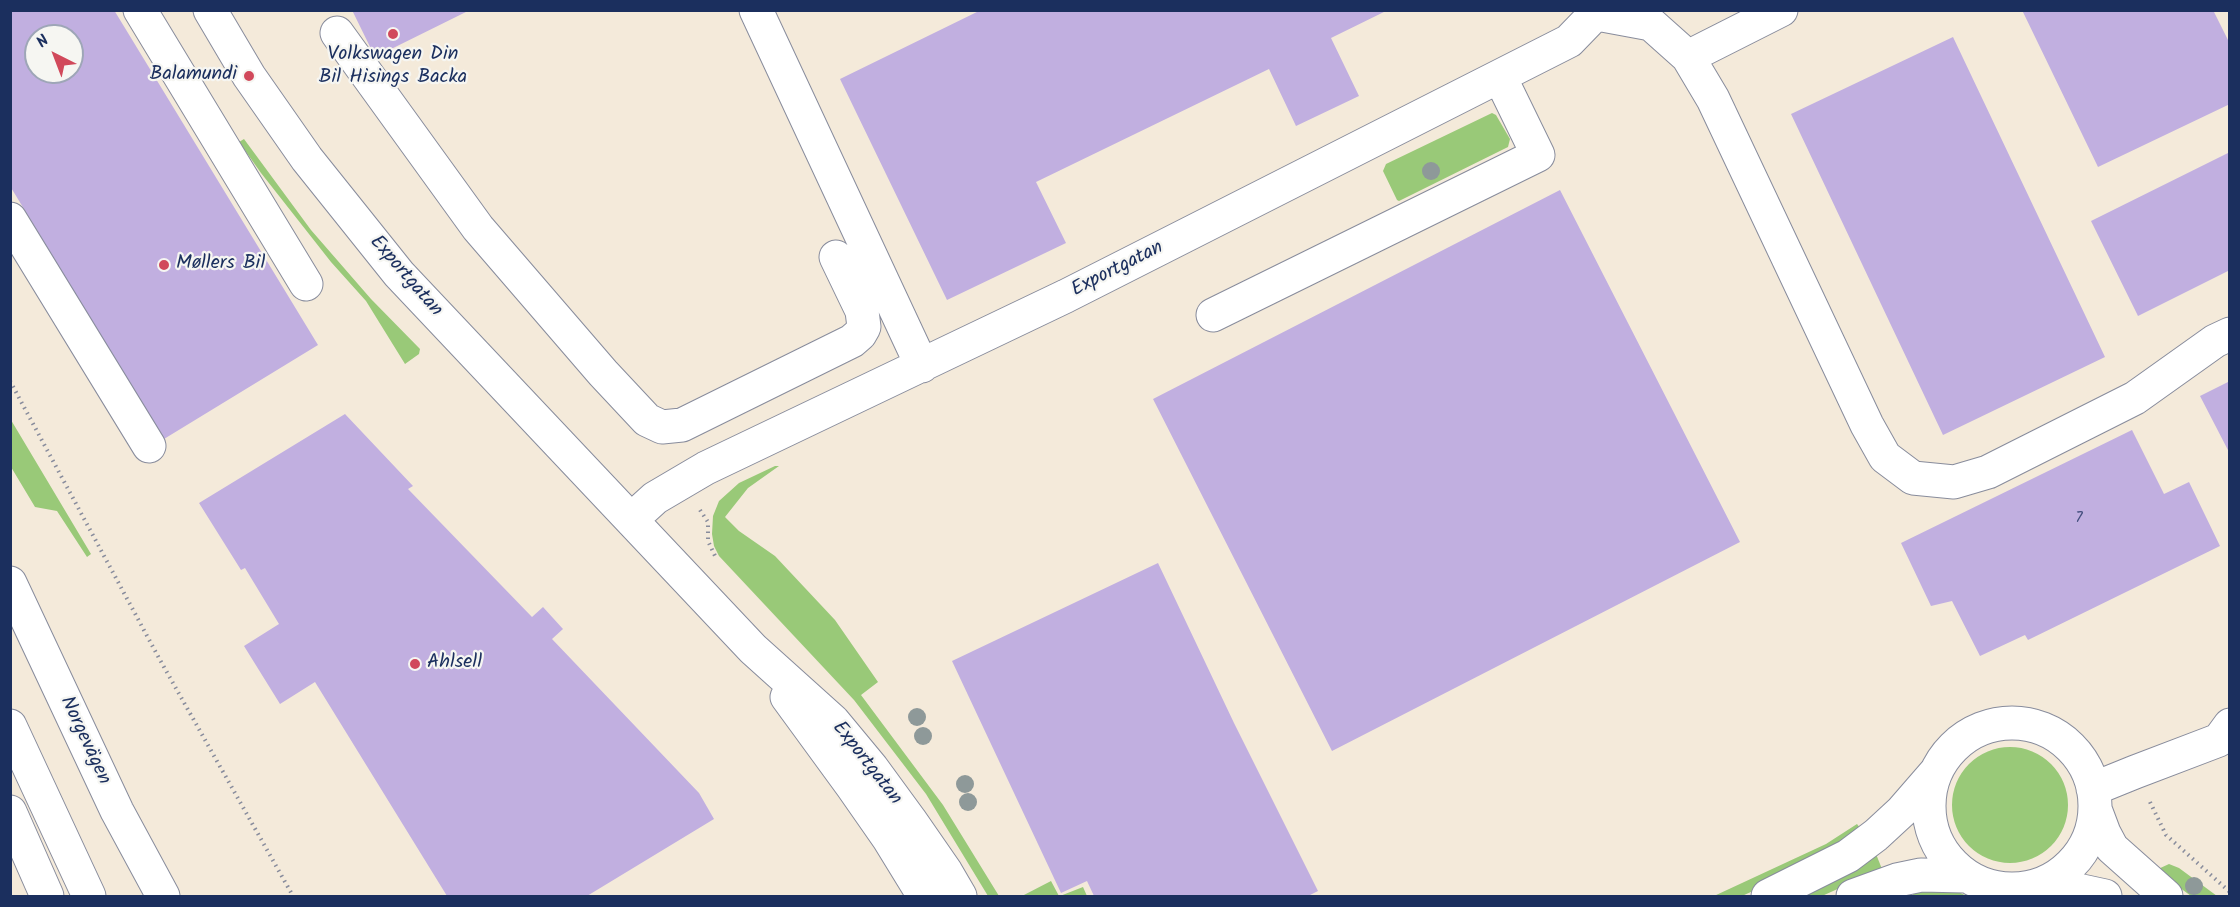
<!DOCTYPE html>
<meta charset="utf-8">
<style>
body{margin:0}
#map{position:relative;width:2240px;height:907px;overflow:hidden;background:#f4eada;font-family:Kalam,sans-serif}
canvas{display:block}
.frame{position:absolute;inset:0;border:12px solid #1b2f5e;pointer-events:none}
.north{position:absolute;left:24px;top:24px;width:60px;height:60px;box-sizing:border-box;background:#f6f6f2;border:2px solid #9ea6b7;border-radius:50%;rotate:318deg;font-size:16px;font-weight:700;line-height:24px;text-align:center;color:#1b2f5e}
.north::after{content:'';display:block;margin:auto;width:21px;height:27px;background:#d1495b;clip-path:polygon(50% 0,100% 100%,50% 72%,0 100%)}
</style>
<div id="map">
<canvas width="2240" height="907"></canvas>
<div class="frame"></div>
<div class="north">N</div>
</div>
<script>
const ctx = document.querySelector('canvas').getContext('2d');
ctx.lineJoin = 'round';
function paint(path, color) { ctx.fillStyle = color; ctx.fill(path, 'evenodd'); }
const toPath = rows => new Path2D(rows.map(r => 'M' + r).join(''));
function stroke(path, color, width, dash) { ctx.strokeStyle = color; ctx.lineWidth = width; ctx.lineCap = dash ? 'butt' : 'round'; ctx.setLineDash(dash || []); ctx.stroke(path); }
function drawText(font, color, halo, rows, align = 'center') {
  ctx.font = font + ' Kalam,sans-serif'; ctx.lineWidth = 4.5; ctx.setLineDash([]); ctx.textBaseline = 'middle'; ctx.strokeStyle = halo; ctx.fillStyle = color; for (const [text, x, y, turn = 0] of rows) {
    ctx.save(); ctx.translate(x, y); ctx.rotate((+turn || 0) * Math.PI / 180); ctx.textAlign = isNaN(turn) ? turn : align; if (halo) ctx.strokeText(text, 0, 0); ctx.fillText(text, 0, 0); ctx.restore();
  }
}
paint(toPath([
 [1492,113,1496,115,1510,139,1508,147,1399,201,1397,200,1383,171,1386,164],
 [244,139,311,230,371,299,420,349,419,354,405,364,366,301,331,262,261,173,239,142],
 [11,420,91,554,87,557,57,511,35,507,11,467],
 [775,466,779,466,748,488,725,517,739,531,775,556,835,620,878,682,861,695,943,805,999,896,988,896,926,794,854,700,719,556,714,546,712,534,713,516,719,501,739,483],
 '1952 805a58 58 0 1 1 116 0a58 58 0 1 1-116 0Z',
 [1857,824,1860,828,1849,839,1775,881,1742,896,1714,896,1826,844],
 [1876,854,1882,869,1822,896,1795,896],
 [2169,864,2179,868,2217,896,2191,896,2156,870],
 [1051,881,1059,896,1022,896],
 [1083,887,1087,896,1060,896],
 [1910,889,1958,892,1967,896,1914,896]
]), '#99c978');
paint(toPath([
 [10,10,114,10,318,345,164,439,10,186],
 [36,36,72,36,72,72,36,72],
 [352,10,470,10,375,57],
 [981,10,1388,10,1331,38,1359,96,1296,126,1269,69,1036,182,1066,243,947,300,840,79],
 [2022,10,2213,10,2230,44,2230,104,2098,167],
 [1953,37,2105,357,1943,435,1791,114],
 [2230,152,2230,270,2138,316,2091,221],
 [1560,190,1740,542,1332,751,1153,399],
 [2230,381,2230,454,2200,396],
 [345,414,413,486,408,489,532,617,543,607,563,629,552,639,699,793,714,819,587,896,447,896,315,682,280,704,244,646,279,624,245,568,241,570,199,503],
 [2132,430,2164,494,2189,482,2220,546,2028,640,2025,635,1980,656,1952,601,1931,606,1901,543],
 [1158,563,1234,723,1318,891,1308,896,1094,896,1087,881,1061,893,952,661]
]), '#c1afe0');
const minor = toPath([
 [140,10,306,284],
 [210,10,249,76,307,159,399,274,753,649,833,721,872,768,910,820,946,872,960,896],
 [756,10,922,366],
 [1597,14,1651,24,1688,57,1713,99,1867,425,1885,457,1913,478,1954,482,1988,472,2135,398,2215,341,2230,334],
 [337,33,478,228,603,373,647,420,662,427,682,425,852,341,860,334,864,327,862,311,836,257],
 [1688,57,1781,10],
 [10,219,149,446],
 [1213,315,1538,155,1500,77],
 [632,519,655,498,706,468,1066,296,1569,41,1599,10],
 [787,697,852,786,889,839,924,896],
 '1929 806a83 83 0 1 1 166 0a83 83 0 1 1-166 0Z',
 [2093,789,2135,772,2219,740,2230,725],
 [2095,809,2104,833,2112,848,2166,896],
 [2045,883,2105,896],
 [1768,896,1848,856,1876,835,1902,811,1935,773],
 [1853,896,1897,880,1921,875,1965,876]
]);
const highway = toPath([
 [10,583,117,811,163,896],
 [10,726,89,896],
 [10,812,47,896]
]);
stroke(minor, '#888c9c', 35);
stroke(highway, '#888c9c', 35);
stroke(toPath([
 [10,381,160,660,293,896],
 [700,510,708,522,708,541,716,558],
 [2150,802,2166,835,2230,892]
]), '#888c9c', 4, [1.5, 4.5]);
stroke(minor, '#fff', 33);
stroke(highway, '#fff', 33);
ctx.fillStyle = '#8e9999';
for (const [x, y] of [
 [1431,171],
 [917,717],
 [923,736],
 [965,784],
 [968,802],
 [2194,886]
]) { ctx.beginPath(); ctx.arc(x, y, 9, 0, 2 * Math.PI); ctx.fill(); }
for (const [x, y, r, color] of [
 [393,34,6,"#d1495b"],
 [249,76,6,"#d1495b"],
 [164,265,6,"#d1495b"],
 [415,664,6,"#d1495b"]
]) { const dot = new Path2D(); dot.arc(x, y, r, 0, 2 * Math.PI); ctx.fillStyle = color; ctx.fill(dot); stroke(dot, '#f6f6f2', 2); }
drawText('16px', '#444f7e', null, [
 ["7",2079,519]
]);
drawText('20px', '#1b2f5e', '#f6f6f2', [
 ["Volkswagen Din",393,56,"center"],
 ["Bil Hisings Backa",393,79,"center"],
 ["Balamundi",237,76,"right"],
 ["Møllers Bil",176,265],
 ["Ahlsell",427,664]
], 'left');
drawText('20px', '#1b2f5e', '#f6f6f2', [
 ["Exportgatan",1118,270,-27],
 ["Exportgatan",405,277,49],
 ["Norgevägen",84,741,65],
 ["Exportgatan",866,764,52]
]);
</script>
